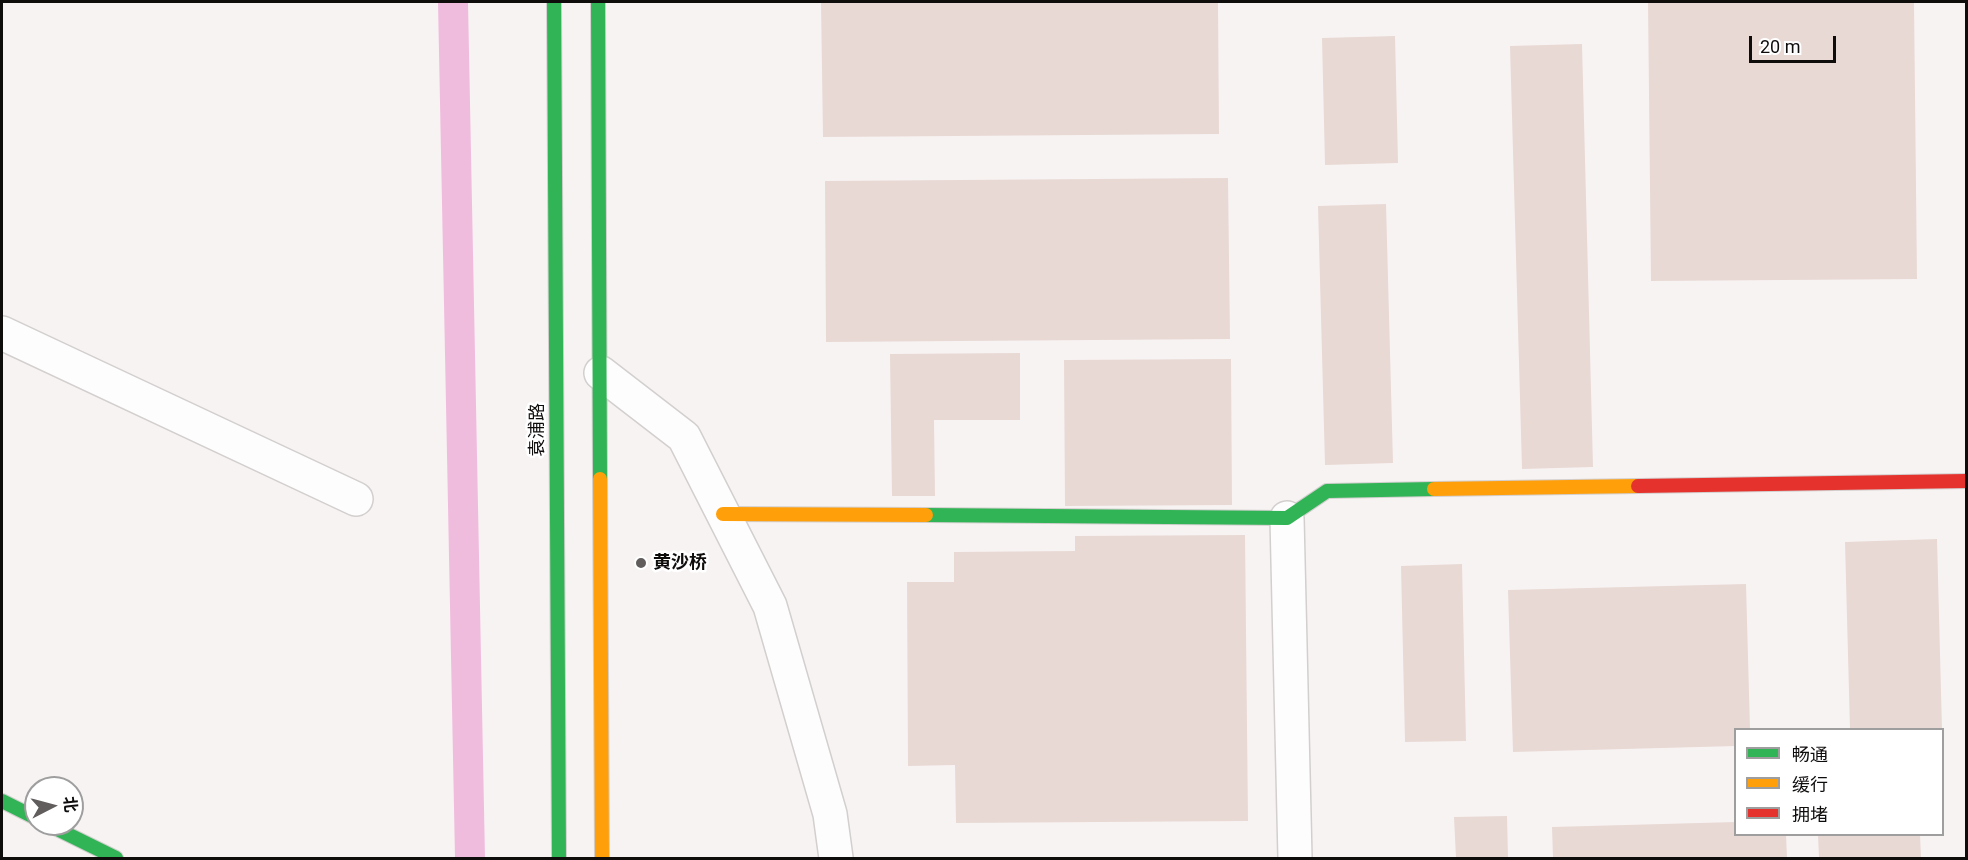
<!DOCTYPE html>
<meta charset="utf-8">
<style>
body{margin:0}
#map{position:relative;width:1968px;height:860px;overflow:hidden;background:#f8f3f3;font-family:Roboto,"Noto Sans SC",sans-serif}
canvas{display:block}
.frame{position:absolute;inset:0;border:3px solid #0f0c0c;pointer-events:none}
.legend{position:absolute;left:1734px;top:728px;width:210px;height:108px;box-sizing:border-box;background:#fff;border:2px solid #9f9e9e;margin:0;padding:8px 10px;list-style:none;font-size:18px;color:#0f0c0c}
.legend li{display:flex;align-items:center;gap:12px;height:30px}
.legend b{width:30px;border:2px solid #9f9e9e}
.north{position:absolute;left:24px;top:776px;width:60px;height:60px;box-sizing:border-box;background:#fff;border:2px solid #9f9e9e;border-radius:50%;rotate:84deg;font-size:16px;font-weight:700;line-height:24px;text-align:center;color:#0f0c0c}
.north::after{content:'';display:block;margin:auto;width:21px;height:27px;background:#615d5d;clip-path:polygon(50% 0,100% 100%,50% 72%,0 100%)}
.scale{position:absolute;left:1749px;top:36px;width:87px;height:27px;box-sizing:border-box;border:3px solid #0f0c0c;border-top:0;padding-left:8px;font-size:18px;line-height:21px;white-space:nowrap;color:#0f0c0c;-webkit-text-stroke:4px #fff;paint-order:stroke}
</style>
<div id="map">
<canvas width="1968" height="860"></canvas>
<div class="frame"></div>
<ul class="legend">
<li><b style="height:8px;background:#30b455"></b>畅通</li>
<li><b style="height:8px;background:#ff9f0a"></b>缓行</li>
<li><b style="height:8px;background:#e5322d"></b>拥堵</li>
</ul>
<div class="north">北</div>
<div class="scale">20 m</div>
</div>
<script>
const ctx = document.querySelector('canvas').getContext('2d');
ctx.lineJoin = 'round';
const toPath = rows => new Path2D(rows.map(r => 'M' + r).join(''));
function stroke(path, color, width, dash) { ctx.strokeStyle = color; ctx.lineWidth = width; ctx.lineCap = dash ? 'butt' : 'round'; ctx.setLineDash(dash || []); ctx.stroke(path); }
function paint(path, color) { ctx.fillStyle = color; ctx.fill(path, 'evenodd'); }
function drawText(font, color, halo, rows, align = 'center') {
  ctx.font = font + ' Roboto,"Noto Sans SC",sans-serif'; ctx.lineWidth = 5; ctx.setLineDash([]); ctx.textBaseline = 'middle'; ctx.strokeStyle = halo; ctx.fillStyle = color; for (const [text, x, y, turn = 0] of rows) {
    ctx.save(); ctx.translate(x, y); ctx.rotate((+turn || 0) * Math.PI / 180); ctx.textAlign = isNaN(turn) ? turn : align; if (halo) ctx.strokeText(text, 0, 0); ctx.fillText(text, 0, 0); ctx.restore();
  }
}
stroke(toPath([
 [453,2,470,858]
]), '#f0bcde', 30);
paint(toPath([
 [821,2,1218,2,1219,134,823,137],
 [1648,2,1914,2,1917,279,1651,281],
 [1395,36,1398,163,1325,165,1322,38],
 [1582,44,1593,467,1522,469,1510,46],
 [1228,178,1230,339,826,342,825,181],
 [1386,204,1393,463,1325,465,1318,206],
 [1020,353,1020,420,934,420,935,496,892,496,890,354],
 [1231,359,1232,505,1065,506,1064,360],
 [1245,535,1248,821,956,823,955,765,908,766,907,582,954,582,954,552,1075,551,1075,536],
 [1937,539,1942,730,1850,730,1845,542],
 [1462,564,1466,741,1405,742,1401,566],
 [1746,584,1750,730,1736,730,1736,746,1513,752,1508,590],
 [1507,816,1508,858,1456,858,1454,817],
 [1736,822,1736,834,1786,834,1787,858,1553,858,1552,827],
 [1818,834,1920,834,1921,858,1819,858]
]), '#e8d9d4');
const street = toPath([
 [2,333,356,499],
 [601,373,684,437,770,606,830,814,836,858],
 [1287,518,1295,858]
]);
const fast = toPath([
 [554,2,559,858],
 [598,2,600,479],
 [926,515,1287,518,1327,491,1434,489],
 [2,801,36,818],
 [47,824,116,858]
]);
const slow = toPath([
 [600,479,602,858],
 [1434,489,1638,486],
 [723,514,926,515]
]);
const jam = toPath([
 [1638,486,1966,481]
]);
stroke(street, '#d3cfcf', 36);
stroke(fast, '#d3cfcf', 16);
stroke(slow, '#d3cfcf', 16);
stroke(jam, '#d3cfcf', 16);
stroke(street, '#fefdfd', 33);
stroke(fast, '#30b455', 14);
stroke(slow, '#ff9f0a', 14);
stroke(jam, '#e5322d', 14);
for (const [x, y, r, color] of [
 [641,563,6,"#615d5d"]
]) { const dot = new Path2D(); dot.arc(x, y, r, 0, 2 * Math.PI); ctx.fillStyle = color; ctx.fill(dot); stroke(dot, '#fff', 2); }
drawText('18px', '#0f0c0c', '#fff', [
 ["袁浦路",538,430,-90]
]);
drawText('bold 18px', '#0f0c0c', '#fff', [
 ["黄沙桥",653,563]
], 'left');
</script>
